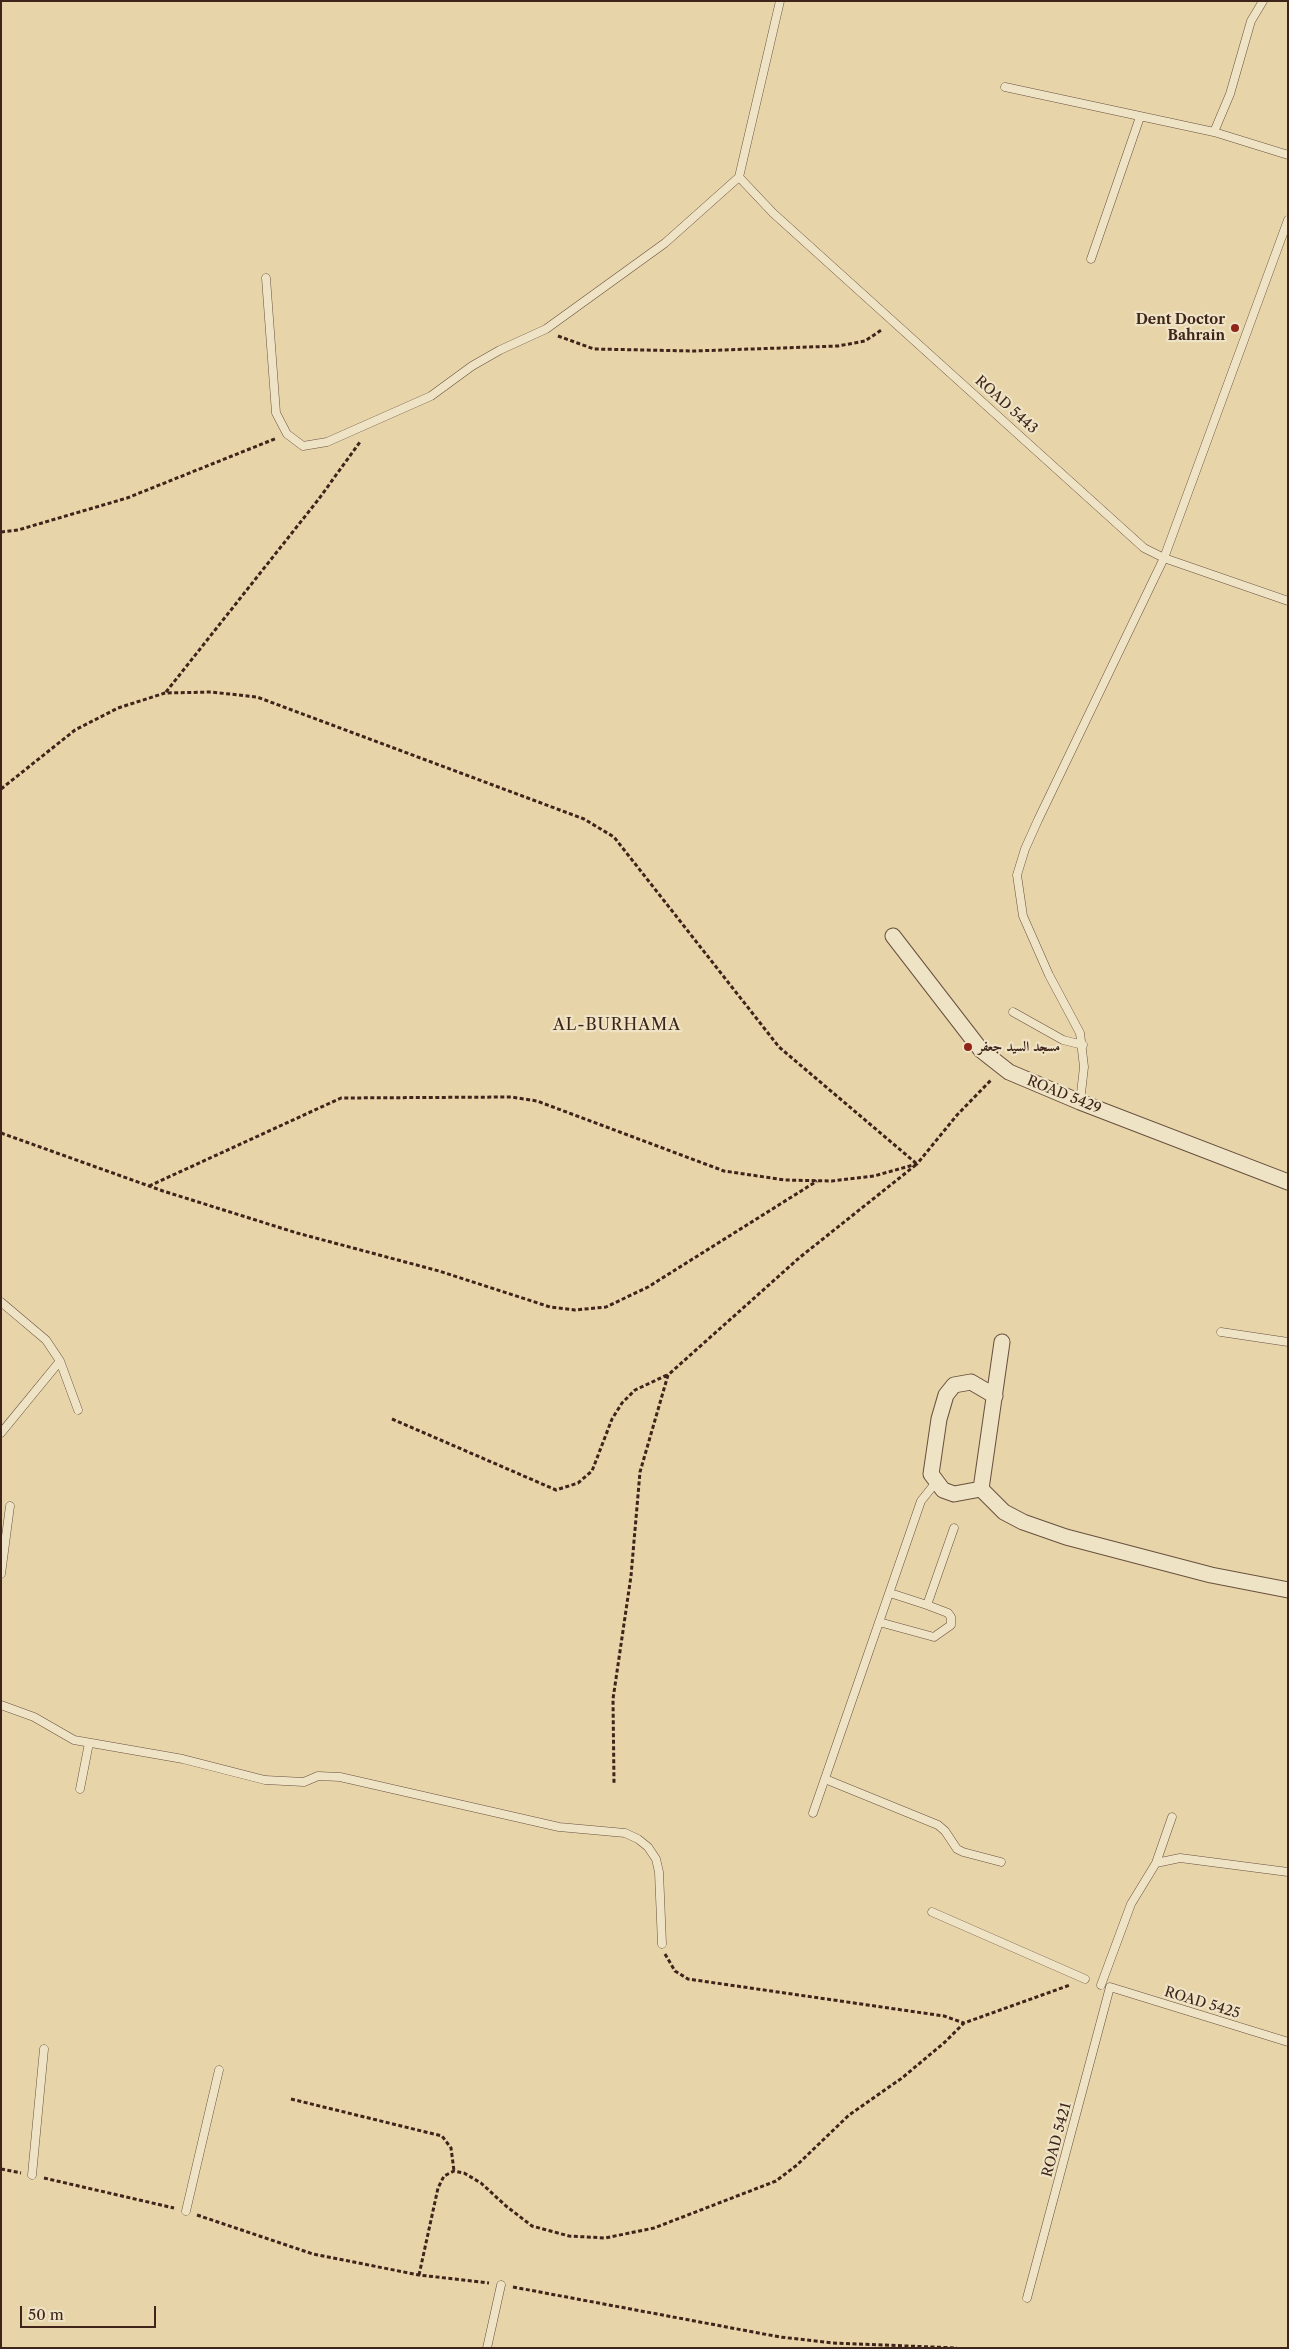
<!DOCTYPE html>
<meta charset="utf-8">
<style>
body{margin:0}
#map{position:relative;width:1289px;height:2349px;overflow:hidden;background:#e7d4a8;font-family:"Libre Caslon Text",serif}
canvas{display:block}
.frame{position:absolute;inset:0;border:2px solid #3e241a;pointer-events:none}
.scale{position:absolute;left:20px;top:2306px;width:136px;height:22px;box-sizing:border-box;border:2px solid #3e241a;border-top:0;padding-left:6px;font-size:15px;line-height:18px;white-space:nowrap;color:#3e241a;-webkit-text-stroke:4px #efe3c6;paint-order:stroke}
</style>
<div id="map">
<canvas width="1289" height="2349"></canvas>
<div class="frame"></div>
<div class="scale">50 m</div>
</div>
<script>
const ctx = document.querySelector('canvas').getContext('2d');
ctx.lineJoin = 'round';
const toPath = rows => new Path2D(rows.map(r => 'M' + r).join(''));
function stroke(path, color, width, dash) { ctx.strokeStyle = color; ctx.lineWidth = width; ctx.lineCap = dash ? 'butt' : 'round'; ctx.setLineDash(dash || []); ctx.stroke(path); }
function drawText(font, color, halo, rows, align = 'center') {
  ctx.font = font + ' "Libre Caslon Text",Amiri,serif'; ctx.lineWidth = 4.5; ctx.setLineDash([]); ctx.textBaseline = 'middle'; ctx.strokeStyle = halo; ctx.fillStyle = color; for (const [text, x, y, turn = 0] of rows) {
    ctx.save(); ctx.translate(x, y); ctx.rotate((+turn || 0) * Math.PI / 180); ctx.textAlign = isNaN(turn) ? turn : align; if (halo) ctx.strokeText(text, 0, 0); ctx.fillText(text, 0, 0); ctx.restore();
  }
}
const service = toPath([
 [1005,87,1214,132,1288,155],
 [1214,132,1230,94,1251,21,1263,1],
 [739,177,773,213,1144,548,1164,558,1288,601],
 [1091,259,1140,117],
 [266,278,276,413,287,434,303,446,327,442,431,396,472,366,500,350,546,329,665,243,739,177,780,1],
 [1013,1012,1063,1040,1083,1045],
 [1080,1102,1084,1067,1080,1033,1049,975,1023,916,1017,875,1025,849,1038,820,1164,558,1288,220],
 [1,1302,46,1340,60,1361,78,1410],
 [1221,1332,1288,1342],
 [1,1433,60,1361],
 [1,1574,10,1506],
 [890,1593,927,1605,954,1528],
 [879,1622,934,1637,951,1625,951,1617,948,1613,927,1605],
 [1,1705,34,1717,74,1740,183,1759,265,1780,304,1782,318,1776,340,1777,559,1827,625,1833,638,1839,648,1847,656,1859,659,1872,662,1944],
 [825,1779,938,1825,945,1831,957,1849,963,1852,1001,1862],
 [80,1789,89,1743],
 [813,1813,921,1501,937,1481],
 [1156,1863,1172,1817],
 [932,1912,1085,1979],
 [1101,1985,1131,1904,1156,1863,1180,1858,1288,1872],
 [32,2175,44,2049],
 [186,2211,219,2070],
 [1027,2298,1110,1987,1288,2042],
 [487,2348,501,2285]
]);
const minor = toPath([
 [893,936,981,1050,1009,1072,1080,1102,1288,1182],
 [1002,1342,981,1489,1004,1512,1023,1522,1066,1537,1211,1575,1288,1590],
 [981,1489,954,1494,943,1490,931,1474,939,1419,946,1395,954,1385,971,1382,995,1396]
]);
stroke(service, '#68503e', 9);
stroke(minor, '#68503e', 17);
stroke(toPath([
 [558,336,594,349,694,351,838,346,865,341,883,329],
 [1,532,18,530,127,498,277,438],
 [166,692,318,500,360,442],
 [1,789,75,730,118,708,165,693,211,692,257,697,584,819,614,837,779,1047,917,1164,799,1258,668,1375,640,1472,631,1576,613,1699,614,1783],
 [1,1133,163,1191,297,1233,439,1271,550,1307,575,1310,606,1307,648,1287,817,1181],
 [149,1186,341,1098,511,1097,537,1101,724,1171,785,1180,832,1181,874,1176,917,1164,957,1115,992,1079],
 [392,1419,556,1490,578,1483,592,1471,612,1419,622,1403,635,1390,667,1375],
 [665,1954,675,1971,688,1979,944,2016,964,2023],
 [291,2099,442,2136,451,2148,454,2171],
 [1,2169,21,2173],
 [44,2178,174,2208],
 [197,2215,313,2254,419,2275,489,2283],
 [419,2275,438,2188,444,2176,454,2171,464,2173,481,2183,506,2206,532,2226,569,2236,605,2238,654,2228,776,2181,797,2165,849,2115,902,2078,945,2042,964,2023,1070,1985],
 [513,2287,780,2337,833,2343,957,2348]
]), '#3e241a', 3, [4, 2.5]);
stroke(service, '#efe3c6', 8);
stroke(minor, '#efe3c6', 15);
for (const [x, y, r, color] of [
 [1235,328,5,"#8f2418"],
 [968,1047,5,"#8f2418"]
]) { const dot = new Path2D(); dot.arc(x, y, r, 0, 2 * Math.PI); ctx.fillStyle = color; ctx.fill(dot); stroke(dot, '#efe3c6', 2); }
drawText('bold 14px', '#3e241a', '#efe3c6', [
 ["Dent Doctor",1225,320],
 ["Bahrain",1225,336],
 ["مسجد السيد جعفر",978,1047,"left"]
], 'right');
drawText('14px', '#3e241a', '#efe3c6', [
 ["ROAD 5443",1006,405,42],
 ["ROAD 5429",1064,1095,22],
 ["ROAD 5425",1202,2003,17],
 ["ROAD 5421",1057,2140,-75]
]);
ctx.letterSpacing = '1px';
drawText('16px', '#3e241a', '#efe3c6', [
 ["AL-BURHAMA",617,1025]
]);
ctx.letterSpacing = '0px';
</script>
